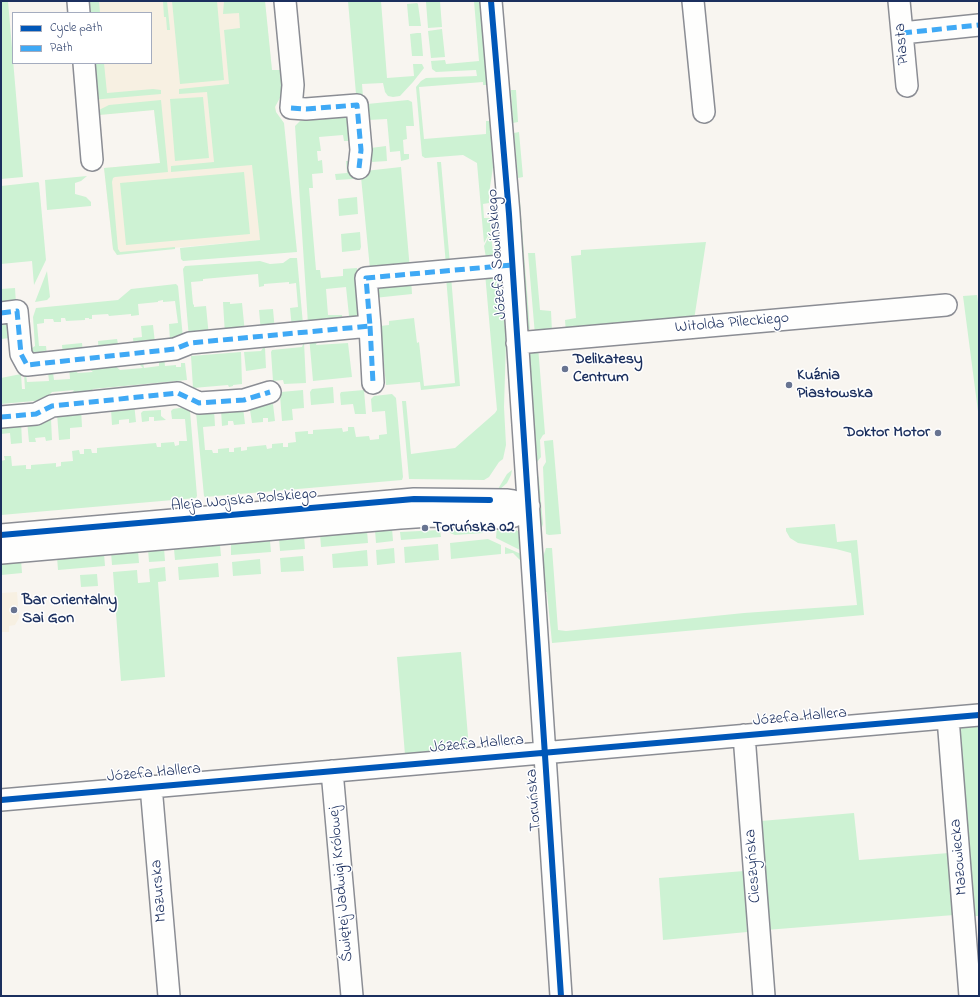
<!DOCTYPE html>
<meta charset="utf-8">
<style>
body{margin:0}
#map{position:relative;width:980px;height:997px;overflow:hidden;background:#f8f5f0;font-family:"Indie Flower",sans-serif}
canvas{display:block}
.frame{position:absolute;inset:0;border:2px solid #1b2f5e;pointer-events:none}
.legend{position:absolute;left:12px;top:12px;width:140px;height:52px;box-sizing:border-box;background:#fff;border:1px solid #a4acbf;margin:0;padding:5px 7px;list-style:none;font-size:12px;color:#1b2f5e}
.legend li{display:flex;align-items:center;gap:8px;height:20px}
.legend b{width:20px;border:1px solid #a4acbf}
</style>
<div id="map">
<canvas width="980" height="997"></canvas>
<div class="frame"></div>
<ul class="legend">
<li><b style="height:5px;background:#0057b8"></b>Cycle path</li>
<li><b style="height:5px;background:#3fa9f5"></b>Path</li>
</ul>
</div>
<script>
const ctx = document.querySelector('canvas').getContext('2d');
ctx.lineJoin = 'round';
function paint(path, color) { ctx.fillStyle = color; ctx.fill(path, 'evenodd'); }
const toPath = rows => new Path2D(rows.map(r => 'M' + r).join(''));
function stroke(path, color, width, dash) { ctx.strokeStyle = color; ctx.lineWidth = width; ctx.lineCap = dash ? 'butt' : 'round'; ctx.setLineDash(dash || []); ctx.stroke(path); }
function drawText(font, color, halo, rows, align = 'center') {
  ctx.font = font + ' "Indie Flower",sans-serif'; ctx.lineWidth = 3; ctx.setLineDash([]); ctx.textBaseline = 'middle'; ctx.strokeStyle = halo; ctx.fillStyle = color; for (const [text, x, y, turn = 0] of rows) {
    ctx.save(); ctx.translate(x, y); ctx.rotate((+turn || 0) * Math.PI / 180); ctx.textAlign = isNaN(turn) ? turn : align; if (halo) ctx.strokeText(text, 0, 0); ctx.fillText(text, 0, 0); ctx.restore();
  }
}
paint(toPath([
 [89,1,265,1,276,112,284,238,116,253,113,250,104,168,160,163,154,110,99,115,94,63,151,63,151,13,90,13],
 [17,592,19,618,15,625,9,626,9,632,1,632,1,593]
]), '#f7f0e2');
paint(toPath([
 [1,1,8,1,23,177,1,179],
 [83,1,99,1,100,13,84,13],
 [163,1,167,1,170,30,167,30,166,17,164,17],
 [172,1,217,1,224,80,180,84],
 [224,1,265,1,272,70,284,70,283,92,275,107,276,112,284,123,297,252,183,261,181,259,180,248,260,240,252,165,171,172,171,166,214,162,207,92,179,94,179,89,229,84,224,30,240,28,239,13,223,14],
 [348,1,381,1,387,78,414,76,413,64,422,64,424,68,413,82,400,96,393,97,388,96,385,92,383,83,362,84,363,97,305,104,305,98,356,94],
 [440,1,442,27,428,28,426,2],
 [474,1,481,1,488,81,487,85,483,85,483,82,419,87,424,139,486,134,486,121,490,121,493,167,489,194,489,203,483,204,484,218,490,218,491,230,484,243,477,163,463,155,425,158,422,156,416,87,421,81,426,78,477,76,476,70,436,72,432,69,431,61,445,60,446,64,479,61],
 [417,3,418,4,421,26,409,26,407,4],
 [442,29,445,57,431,58,428,31],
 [417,33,421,33,423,56,412,56,410,34],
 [88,63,104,63,107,93,153,89,161,90,161,94,91,100],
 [511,90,516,90,518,122,513,123],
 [203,97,209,158,175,161,170,99],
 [161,100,168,172,115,177,113,178,112,182,118,249,120,252,175,247,175,249,117,255,113,249,104,168,160,163,154,110,99,115,99,110,109,105],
 [408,100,412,102,414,126,406,126,407,139,403,140,404,154,409,154,409,159,401,161,400,151,390,152,387,119,368,120,367,104],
 [347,115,351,141,344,141,343,135,319,137,321,151,317,151,318,161,322,160,323,173,312,174,313,188,309,188,316,270,320,270,321,278,343,276,343,269,357,268,361,306,359,318,350,325,346,287,326,289,328,315,342,315,343,325,308,324,295,126,300,121,324,117],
 [519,132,523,177,518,178,514,133],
 [386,146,387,161,372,162,371,148],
 [346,161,354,161,355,176,353,179,336,180,335,174,347,173],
 [437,162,441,162,450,264,446,265],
 [401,167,410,270,370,269,361,177,365,171],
 [244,172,250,234,126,245,120,183],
 [87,176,81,181,75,183,75,194,86,197,91,202,91,206,47,210,45,180],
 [38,182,39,183,46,260,34,285,32,261,1,264,1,186],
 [515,189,519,189,530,330,527,327],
 [357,197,358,214,339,216,338,199],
 [360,232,361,247,360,250,342,252,341,234],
 [491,232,492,245,495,260,486,258,484,246],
 [706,242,694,320,566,333,565,320,576,318,571,256,581,255,581,250],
 [528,253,535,253,540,310,551,311,552,332,535,335],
 [290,258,297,258,303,324,292,329,290,308,298,307,296,283,289,284,289,282,264,284,264,286,259,287,258,274,203,279,203,281,191,282,193,304,194,305,194,307,206,306,209,337,189,338,183,269,185,266,260,261,270,264,283,263],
 [47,271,50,297,47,300,35,302],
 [498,272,502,293,506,341,504,407,506,445,503,459,499,462,489,477,484,480,409,479,402,401,406,401,411,454,455,448,495,413,497,410,485,273],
 [451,276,460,386,421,390,420,382,386,385,380,326,389,325,389,321,414,318,417,343,419,342,424,386,455,383,446,277],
 [411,278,412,294,374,298,376,285],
 [176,284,178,286,183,338,170,341,169,324,178,323,175,301,163,302,163,300,158,301,158,302,138,304,139,315,131,316,131,314,109,316,108,314,92,315,92,319,89,319,89,318,85,318,85,320,66,321,65,318,61,318,61,322,54,322,53,319,44,319,44,323,37,324,39,346,46,346,47,355,34,359,29,350,35,346,33,317,36,308,118,300,131,289],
 [15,288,16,304,1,307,1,289],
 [977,295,979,309,979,419,963,296],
 [223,302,230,302,230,304,242,303,245,333,225,335],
 [273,309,275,331,261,332,259,310],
 [9,323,10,338,1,339,1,324],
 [153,325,155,343,134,349,133,338,142,337,141,326],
 [319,335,316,345,348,343,352,377,313,381,309,336],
 [117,339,119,349,99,354,98,341],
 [304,342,306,383,284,384,283,380,273,381,271,352,272,350,302,347],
 [82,343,83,353,63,357,62,345],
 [538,346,545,434,543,435,540,440,541,457,537,462,529,351],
 [263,348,265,348,266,368,246,371,244,352,261,351],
 [241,352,242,384,233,385,233,386,229,387,228,385,193,388,191,356],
 [159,357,164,357,165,366,176,365,176,367,181,367,181,363,185,363,187,380,93,389,85,398,67,399,74,390,52,392,45,400,1,404,1,378,21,374,22,389,25,389,24,374,26,374,27,382,49,381,48,372,53,372,54,380,70,379,69,366,78,373,93,372,86,366,111,362,120,370,143,368,136,361,143,363,144,368,159,366],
 [333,387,334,403,311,405,310,392,312,389],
 [303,390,304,408,292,409,293,420,282,421,280,395,281,392],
 [364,390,366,414,355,414,353,404,341,405,340,394,341,392],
 [392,394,396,398,403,477,402,480,205,497,204,496,196,412,214,409,215,426,203,427,205,450,212,450,213,453,218,453,218,449,229,448,229,452,234,452,234,448,241,447,241,451,247,450,247,447,266,445,267,449,272,448,272,444,283,443,283,447,288,447,288,443,296,442,295,432,308,431,308,434,313,434,313,430,342,428,343,432,348,431,348,427,354,427,356,437,369,436,370,440,379,439,379,435,387,434,385,411,372,412,371,399,374,396],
 [134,403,136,422,129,423,129,419,119,420,119,424,112,425,111,410],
 [273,404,275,421,268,422,268,418,263,418,263,422,252,423,250,410,253,406],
 [186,407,190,411,197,496,196,498,1,515,1,461,5,460,4,456,11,456,12,466,26,465,26,469,31,469,31,465,56,463,56,467,61,466,61,462,73,461,72,451,79,450,80,454,84,454,84,449,91,449,92,453,97,453,97,448,156,443,157,447,161,447,161,443,174,442,175,446,179,445,179,441,187,441,185,419,172,419,171,411,173,409],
 [243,407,245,424,234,425,233,421,228,421,228,425,222,426,221,410],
 [81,408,82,427,70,428,70,439,59,440,57,413],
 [161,410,161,416,166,420,154,421,154,417,149,417,149,421,142,422,141,413,143,411],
 [51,419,52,440,46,441,45,437,35,438,36,442,29,442,27,421],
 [21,421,22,443,11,444,10,433,1,434,1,423],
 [553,440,561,534,549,535,546,534,543,467,546,462,544,441],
 [536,468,539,479,543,524,540,534],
 [512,470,511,475,507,483,498,491,498,489,507,474],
 [835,524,837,542,857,540,864,615,552,643,547,592,542,592,540,566,546,548,552,548,558,630,566,631,744,613,857,605,851,553,836,549,798,543,790,538,786,531,786,528],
 [449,526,483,526,483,533,455,535,450,533],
 [497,526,512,528,518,531,521,535,522,551,496,538],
 [392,528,393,541,376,543,375,530],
 [367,530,368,543,321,547,320,534],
 [440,530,441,537,401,540,400,532],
 [304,536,305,549,280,551,279,538],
 [488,539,501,545,501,554,451,559,450,543],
 [270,541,271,552,231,555,231,544],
 [438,544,439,560,405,563,404,547],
 [220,545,221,556,175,560,174,549],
 [505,547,521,554,520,563,520,560,513,553,505,554],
 [164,548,165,561,149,562,148,549],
 [394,548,395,563,377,565,376,550],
 [138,550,139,563,112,565,111,552],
 [367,550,368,566,333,568,332,554],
 [104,553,105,566,58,570,57,557],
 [303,556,304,571,281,572,280,558],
 [260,559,261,574,233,576,232,562],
 [21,560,22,573,1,575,1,561],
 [218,563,219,577,179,580,178,567],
 [165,567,166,581,158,582,165,677,121,681,113,572,137,570,138,583,150,582,149,569],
 [97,574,98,586,81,587,80,575],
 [461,652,469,749,405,755,397,657],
 [979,718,979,916,968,916,954,731,960,722],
 [854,813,859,860,949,853,954,915,766,930,761,821],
 [744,871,747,932,663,940,659,878]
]), '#cdf2d3');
const minor = toPath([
 [78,1,79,13],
 [285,1,293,85,291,108,306,109,357,105,361,150,359,168],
 [491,1,509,214,561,996],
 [693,1,704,112],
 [899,1,907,86],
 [902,33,979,25],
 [84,63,92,160],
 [1,313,17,311,21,354,27,365,175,349,190,343,370,326,366,278,512,265],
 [370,326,373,383],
 [517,343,946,305],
 [1,417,36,414,52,406,178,393,199,403,244,400,270,392],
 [1,535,414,499,506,500,513,501,529,506],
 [1,553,400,518,430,516,506,518,514,516,529,506],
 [948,718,970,996],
 [744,735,764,996],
 [332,771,352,996],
 [151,786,169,996],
 [1,800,979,715]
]);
stroke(minor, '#8b8d94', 24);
stroke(minor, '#fefefd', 21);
stroke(toPath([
 [902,33,979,25],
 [291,108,306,109,357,105,361,150,359,168],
 [1,313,17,311,21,354,27,365,175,349,190,343,370,326,366,278,512,265],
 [370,326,373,383],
 [1,417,36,414,52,406,178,393,199,403,244,400,270,392]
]), '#3fa9f5', 5, [10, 5]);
stroke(toPath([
 [491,1,509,214,561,996],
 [1,535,414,499,490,500],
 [1,800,979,715]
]), '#0057b8', 6);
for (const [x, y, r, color] of [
 [565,369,4,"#687491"],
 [789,385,4,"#687491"],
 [938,433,4,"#687491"],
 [425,528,4,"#687491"],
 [14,610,4,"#687491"]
]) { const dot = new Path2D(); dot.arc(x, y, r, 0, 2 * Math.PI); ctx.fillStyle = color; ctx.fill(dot); stroke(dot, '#fff', 1.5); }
drawText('16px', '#1b2f5e', '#fff', [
 ["Piasta",903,44,-95],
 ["Józefa Sowińskiego",498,254,-94],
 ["Witolda Pileckiego",732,324,-5],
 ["Aleja Wojska Polskiego",244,501,-5],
 ["Józefa Hallera",800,718,-5],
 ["Józefa Hallera",477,745,-5],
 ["Józefa Hallera",154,774,-5],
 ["Toruńska",535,800,-94],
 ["Mazowiecka",960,857,-95],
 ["Cieszyńska",754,866,-94],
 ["Świętej Jadwigi Królowej",342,884,-95],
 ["Mazurska",160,891,-95]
]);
drawText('bold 16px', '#1b2f5e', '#fff', [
 ["Delikatesy",573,360],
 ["Centrum",573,378],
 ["Kuźnia",797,376],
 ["Piastowska",797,394],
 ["Doktor Motor",930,433,"right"],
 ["Toruńska 02",433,528],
 ["Bar Orientalny",22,601],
 ["Sai Gon",22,619]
], 'left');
</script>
